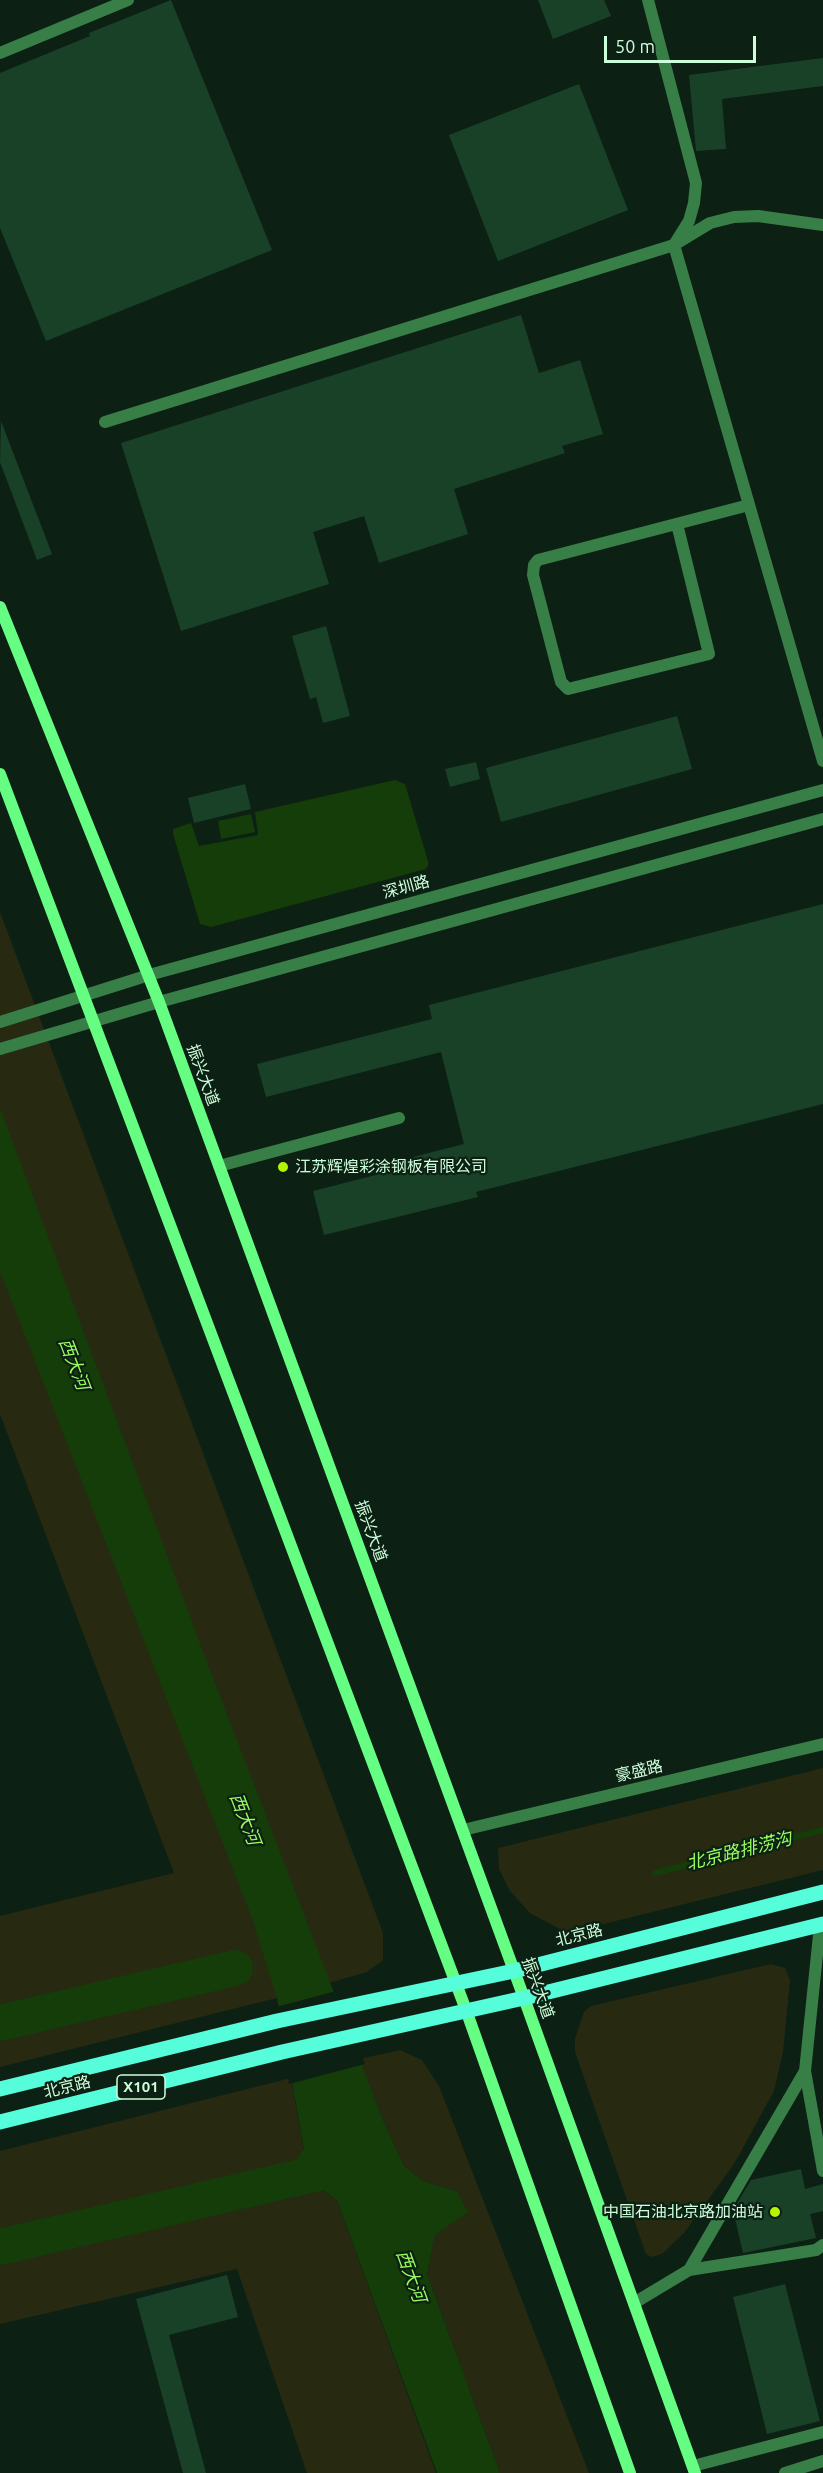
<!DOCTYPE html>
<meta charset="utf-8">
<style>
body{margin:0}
#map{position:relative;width:823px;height:2473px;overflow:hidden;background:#0d2014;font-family:Ubuntu,sans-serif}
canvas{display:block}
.scale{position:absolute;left:604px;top:36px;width:152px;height:27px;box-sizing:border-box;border:3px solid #cdfedb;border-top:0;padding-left:8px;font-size:18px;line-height:21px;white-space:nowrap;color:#cdfedb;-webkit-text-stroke:4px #0d2014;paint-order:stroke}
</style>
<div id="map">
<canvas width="823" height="2473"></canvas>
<div class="scale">50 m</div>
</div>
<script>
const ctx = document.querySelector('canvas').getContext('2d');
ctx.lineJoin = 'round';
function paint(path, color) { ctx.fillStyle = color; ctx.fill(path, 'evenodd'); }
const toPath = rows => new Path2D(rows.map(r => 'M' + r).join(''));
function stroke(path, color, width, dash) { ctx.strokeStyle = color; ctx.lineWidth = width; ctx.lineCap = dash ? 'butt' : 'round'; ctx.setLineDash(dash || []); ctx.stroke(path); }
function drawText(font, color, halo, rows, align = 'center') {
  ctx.font = font + ' Ubuntu,"Noto Sans SC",sans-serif'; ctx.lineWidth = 4.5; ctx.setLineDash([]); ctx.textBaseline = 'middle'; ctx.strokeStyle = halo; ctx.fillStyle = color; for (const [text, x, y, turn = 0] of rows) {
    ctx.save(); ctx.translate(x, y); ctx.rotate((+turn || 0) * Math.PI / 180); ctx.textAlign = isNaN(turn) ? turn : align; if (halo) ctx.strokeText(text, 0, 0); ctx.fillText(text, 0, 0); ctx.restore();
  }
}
paint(toPath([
 [0,912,383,1933,383,1960,367,1972,277,1998,0,2067,0,1916,174,1873,0,1414],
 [823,1768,823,1870,567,1933,530,1913,510,1891,499,1869,498,1848],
 [771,1964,785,1968,790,1980,783,2052,774,2091,734,2164,684,2233,662,2254,652,2257,646,2254,575,2052,575,2039,584,2012,591,2006],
 [400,2050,422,2060,439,2086,589,2473,500,2473,427,2274,435,2235,467,2212,457,2191,423,2181,404,2166,383,2120,359,2059],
 [291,2078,304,2150,291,2166,272,2183,272,2191,312,2182,337,2200,436,2473,307,2473,237,2269,0,2324,0,2151]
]), '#272a10');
paint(toPath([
 [395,780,405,784,428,861,428,865,426,869,211,927,200,924,173,834,173,829,191,823,199,846,258,835,255,812],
 [251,814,255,832,221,839,218,821],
 [0,1108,208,1665,383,2120,404,2166,423,2181,457,2191,468,2212,435,2235,427,2274,500,2473,437,2473,337,2200,312,2182,272,2192,271,2183,291,2166,304,2149,277,1998,252,1918,0,1271]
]), '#143d0a');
paint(toPath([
 [336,1991,365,2064,289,2084,276,2007]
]), '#0d2014');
stroke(toPath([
 [655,1873,823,1830]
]), '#143d0a', 6);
stroke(toPath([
 [0,2023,235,1968],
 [0,2247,318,2173]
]), '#143d0a', 36);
paint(toPath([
 [171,0,272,250,46,341,0,228,0,73,90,36,89,33],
 [538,0,604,0,611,16,553,39],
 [823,58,823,86,722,99,726,149,696,151,689,75],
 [579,84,628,210,498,261,449,135],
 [521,315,539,373,580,360,603,434,562,446,565,453,454,489,468,534,379,563,364,516,313,532,329,584,181,631,121,443],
 [1,421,52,554,37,560,0,462],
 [326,626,350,716,323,723,316,697,310,699,292,636],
 [677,716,692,769,501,822,486,768],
 [476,762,480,779,450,787,445,769],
 [245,784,251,809,194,823,188,798],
 [823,904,823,1104,476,1192,478,1197,324,1235,313,1191,415,1165,413,1157,464,1144,441,1052,266,1097,257,1064,432,1019,429,1005],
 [801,2169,805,2189,823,2184,823,2211,810,2214,816,2238,743,2253,733,2210,751,2180],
 [227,2275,238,2317,169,2335,206,2473,183,2473,136,2299],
 [785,2284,820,2421,767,2434,733,2297]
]), '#194128');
stroke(toPath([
 [648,0,696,183,694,203,689,221,674,245],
 [0,53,128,0],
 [677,243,710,223,734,217,758,216,823,225],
 [105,422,674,245,823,761],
 [677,524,709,654,568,689,561,682,533,575,534,565,538,560,749,505],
 [219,1166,399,1118],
 [463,1830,823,1744],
 [820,1925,805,2071,823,2171],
 [689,2270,805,2071],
 [634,2303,689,2270,816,2250,823,2245],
 [693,2466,823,2432],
 [785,2473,823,2461]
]), '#387f47', 12);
stroke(toPath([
 [0,1022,149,975,823,790],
 [0,1049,159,1002,823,819]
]), '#387f47', 12);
stroke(toPath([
 [0,607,159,1002,524,1998,695,2473],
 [0,774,466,2010,630,2473]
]), '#65fd82', 12);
stroke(toPath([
 [0,2089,277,2021,514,1971,823,1892],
 [0,2122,282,2052,524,1998,823,1924]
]), '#55fdda', 15);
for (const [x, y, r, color] of [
 [283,1167,6,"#b4f503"],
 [775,2212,6,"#b4f503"]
]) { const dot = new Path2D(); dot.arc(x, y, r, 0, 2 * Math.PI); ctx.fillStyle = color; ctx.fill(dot); stroke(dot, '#0d2014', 2); }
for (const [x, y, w] of [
 [141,2087,48]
]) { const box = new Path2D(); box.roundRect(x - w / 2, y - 12, w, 24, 4.5); ctx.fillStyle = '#0d2014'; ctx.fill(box); stroke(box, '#cdfedb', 1.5); }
drawText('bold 15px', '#cdfedb', null, [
 ["X101",141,2087]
]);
drawText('16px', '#cdfedb', '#0d2014', [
 ["深圳路",406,887,-15],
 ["振兴大道",203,1075,70],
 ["振兴大道",371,1531,70],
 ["豪盛路",639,1771,-13],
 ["北京路",579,1935,-14],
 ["振兴大道",538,1988,70],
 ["北京路",67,2087,-14]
]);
drawText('16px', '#cdfedb', '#0d2014', [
 ["江苏辉煌彩涂钢板有限公司",295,1167],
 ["中国石油北京路加油站",763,2212,"right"]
], 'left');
drawText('italic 18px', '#98fd5c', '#0d2014', [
 ["西大河",74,1364,69],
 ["西大河",245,1819,69],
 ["北京路排涝沟",739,1851,-14],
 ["西大河",411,2276,70]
]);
</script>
